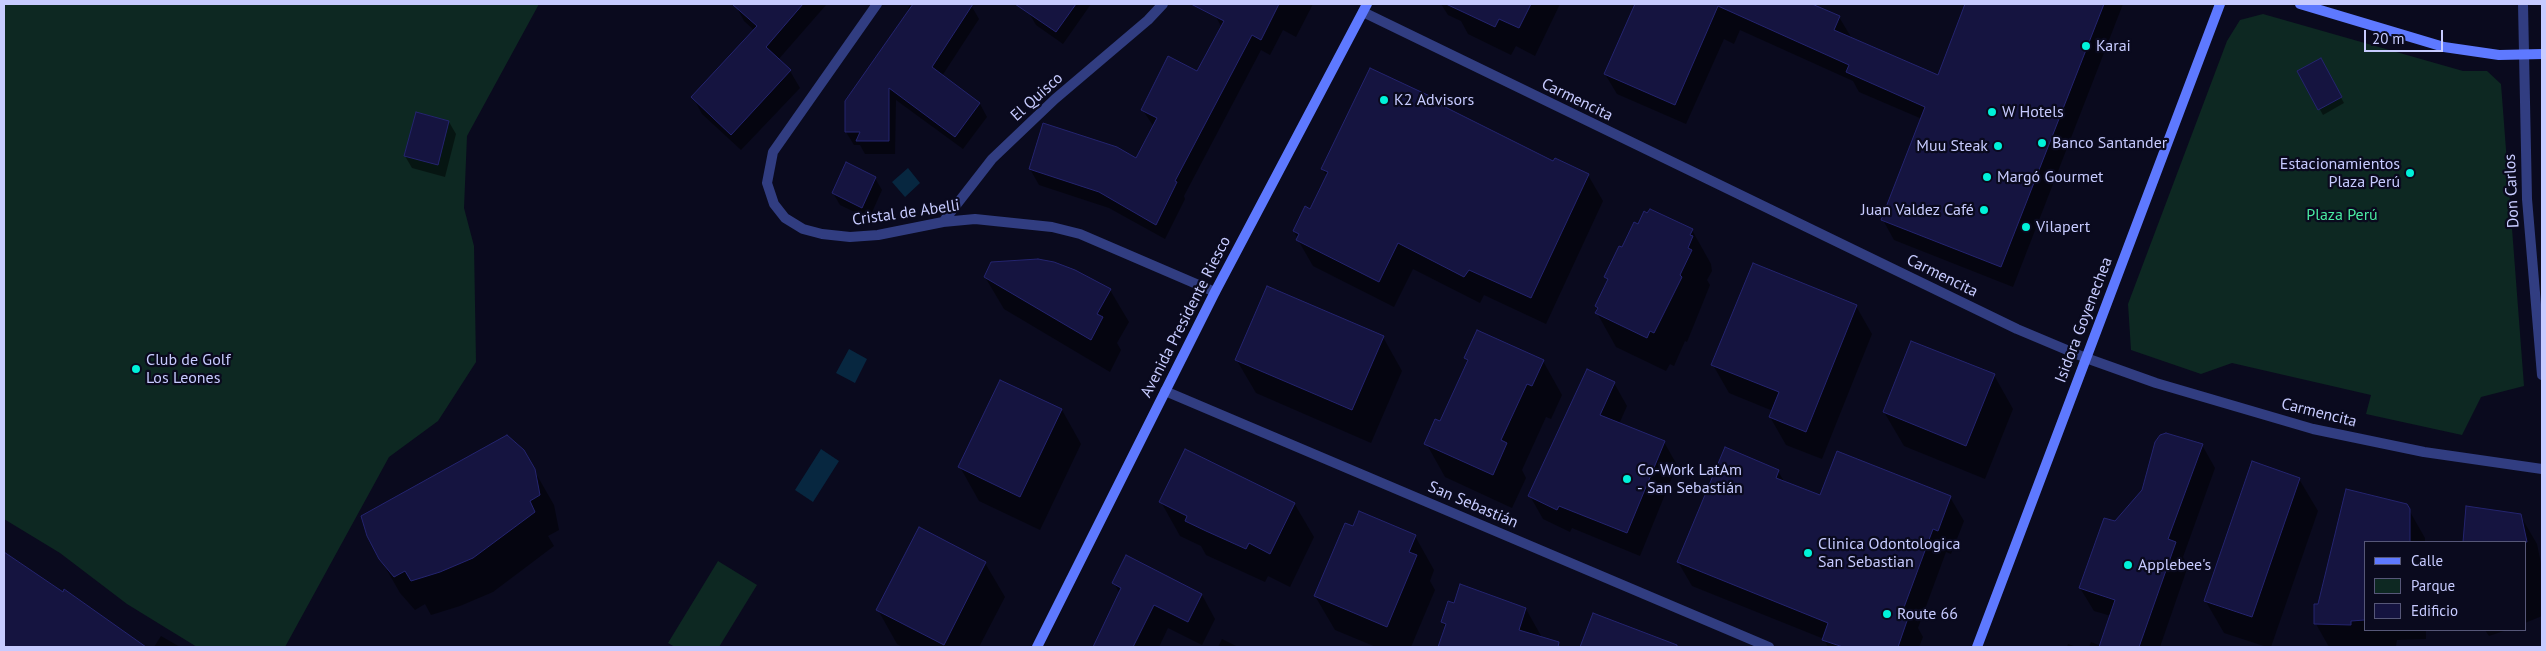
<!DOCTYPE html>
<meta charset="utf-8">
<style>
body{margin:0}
#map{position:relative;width:2546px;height:651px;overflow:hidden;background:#0a0a1e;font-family:"PT Sans",sans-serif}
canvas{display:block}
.frame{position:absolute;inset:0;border:5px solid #c7cbff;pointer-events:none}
.legend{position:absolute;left:2364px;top:541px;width:162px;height:90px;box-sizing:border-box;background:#0a0a1e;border:1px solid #565778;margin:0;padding:6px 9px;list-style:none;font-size:15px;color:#c7cbff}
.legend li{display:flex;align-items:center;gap:10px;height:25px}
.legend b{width:25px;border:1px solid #565778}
.scale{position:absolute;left:2364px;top:30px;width:79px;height:22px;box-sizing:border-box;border:2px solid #c7cbff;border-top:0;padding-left:6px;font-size:15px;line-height:18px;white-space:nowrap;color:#c7cbff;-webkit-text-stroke:4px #0a0a1e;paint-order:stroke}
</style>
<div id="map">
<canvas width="2546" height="651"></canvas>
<div class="frame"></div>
<ul class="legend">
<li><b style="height:6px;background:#5e79ff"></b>Calle</li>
<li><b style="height:14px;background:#0d2822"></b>Parque</li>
<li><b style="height:14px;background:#151440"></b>Edificio</li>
</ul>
<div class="scale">20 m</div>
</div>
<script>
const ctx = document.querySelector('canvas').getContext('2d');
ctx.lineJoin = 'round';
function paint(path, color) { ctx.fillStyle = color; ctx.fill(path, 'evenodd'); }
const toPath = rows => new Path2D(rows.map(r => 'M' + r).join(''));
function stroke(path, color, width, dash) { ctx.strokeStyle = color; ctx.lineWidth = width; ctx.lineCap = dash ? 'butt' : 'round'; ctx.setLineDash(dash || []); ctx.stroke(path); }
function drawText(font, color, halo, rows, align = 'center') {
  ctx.font = font + ' "PT Sans",sans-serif'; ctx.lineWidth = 4.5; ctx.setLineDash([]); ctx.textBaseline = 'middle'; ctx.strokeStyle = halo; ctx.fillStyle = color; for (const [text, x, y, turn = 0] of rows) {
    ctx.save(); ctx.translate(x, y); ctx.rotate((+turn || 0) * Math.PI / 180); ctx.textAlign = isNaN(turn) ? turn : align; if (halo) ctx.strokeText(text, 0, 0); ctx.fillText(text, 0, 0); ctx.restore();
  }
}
paint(toPath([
 [4,4,539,4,467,136,464,208,474,246,476,362,438,421,389,457,285,647,197,647,127,604,60,553,4,519],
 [2263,14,2463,71,2487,71,2501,84,2524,386,2481,397,2462,435,2366,414,2371,395,2232,363,2201,374,2131,350,2128,304,2227,41,2240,20],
 [718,561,757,585,719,647,675,647,668,643]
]), '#0d2822');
paint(toPath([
 [908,168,920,183,905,197,892,182],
 [849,349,867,359,855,383,836,373],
 [821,449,839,461,813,502,795,490]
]), '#072740');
paint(toPath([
 [735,4,826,5,778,60,790,71,800,88,741,150,702,114,693,97,755,31,744,21],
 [911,4,972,4,971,5,979,19,942,76,980,104,987,117,963,149,896,100,895,154,865,154,860,145,854,145,846,132,909,11,908,8],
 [1036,4,1091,4,1063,44,1036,25,1029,13],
 [1221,4,1313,4,1296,37,1283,30,1270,55,1261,50,1184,196,1185,199,1165,239,1109,208,1039,185,1030,169,1136,160,1154,127,1142,109,1198,72,1222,28,1215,15],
 [1441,4,1560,4,1535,56,1516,46,1511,55,1468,34,1461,21,1448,15],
 [1636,4,1809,4,1839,17,1851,37,1938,77,1967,4,2123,4,2013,287,1894,240,1883,220,1922,119,1859,92,1853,81,1740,30,1734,44,1724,39,1686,124,1617,94,1605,74],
 [2320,60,2344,103,2323,115,2299,72],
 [1433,99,1436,104,1554,163,1588,175,1603,201,1546,324,1484,295,1480,303,1413,269,1394,307,1313,266,1298,240,1294,231,1311,210,1327,177,1323,169],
 [449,122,456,134,445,177,412,168,405,156],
 [875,178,882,190,869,219,840,205,833,193],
 [1692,230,1711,264,1712,271,1707,280,1710,285,1687,342,1685,341,1674,366,1670,364,1666,371,1616,347,1597,313,1596,306,1608,281,1606,277,1623,249],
 [985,277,1110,290,1129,322,1117,343,1121,350,1110,372,1004,309],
 [1856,306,1872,334,1822,459,1786,445,1770,417,1773,411,1729,393,1713,365],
 [1383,337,1402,371,1371,443,1256,393,1236,359],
 [1465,358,1543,361,1562,395,1551,419,1546,417,1522,470,1526,478,1512,508,1445,477,1426,443,1440,423,1468,363],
 [1994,375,2013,409,1985,479,1904,446,1884,412],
 [1001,381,1062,410,1081,444,1040,530,979,501,960,467],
 [1614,383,1627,406,1619,424,1664,442,1677,465,1640,556,1572,528,1570,532,1543,519,1530,496],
 [2202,445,2215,468,2183,557,2188,566,2160,647,2089,647,2091,642,2101,646,2111,616,2094,611,2080,588,2115,523],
 [523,451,554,505,559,530,548,536,554,546,493,592,460,606,431,615,425,604,415,610,400,593,380,558],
 [1778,471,1785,483,1821,497,1950,497,1964,521,1951,554,1946,552,1918,628,1923,637,1919,647,1828,647,1824,639,1692,586,1678,562],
 [2299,479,2318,511,2271,647,2267,647,2224,633,2205,600],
 [2347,490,2400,502,2409,510,2425,538,2425,542,2365,542,2365,630,2426,630,2426,639,2397,640,2396,646,2386,647,2329,647,2316,624],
 [1161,502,1294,503,1314,537,1290,587,1268,576,1265,582,1206,555,1201,546,1180,536],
 [2467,507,2520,515,2537,544,2542,568,2542,616,2525,623,2525,542,2464,542],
 [1353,528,1415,536,1434,570,1430,581,1435,590,1411,647,1376,647,1335,630,1315,596],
 [4,553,63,593,65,591,144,647,4,647],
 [1127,557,1202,595,1215,619,1202,645,1168,628,1159,647,1094,647,1120,594,1114,583],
 [985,563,1005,597,979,647,903,647,897,644,878,610],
 [1454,604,1526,609,1545,643,1544,647,1439,647,1446,628,1442,622],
 [1593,615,1644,634,1651,647,1581,647],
 [2485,630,2507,630,2489,636],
 [161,636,180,647,154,647],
 [1222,639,1238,647,1218,647],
 [2068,644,2077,647,2067,647]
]), '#0007');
const building = toPath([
 [732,4,803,4,766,47,791,70,731,135,691,97,757,26,732,4],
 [913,4,973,4,932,67,980,103,955,137,889,88,889,141,856,141,860,132,845,132,845,101,913,4],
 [1015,4,1076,4,1056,32,1015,4],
 [1191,4,1279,4,1261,40,1252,35,1175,181,1177,182,1156,225,1099,192,1029,169,1043,123,1117,147,1136,158,1157,118,1141,110,1168,56,1197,71,1224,21,1191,4],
 [1446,4,1531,4,1519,28,1499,19,1495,27,1446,4],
 [1635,4,1812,4,1840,16,1834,30,1938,75,1965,4,2104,4,2001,267,1881,220,1925,107,1846,72,1849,65,1718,6,1675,105,1604,74,1635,4],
 [2321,58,2342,97,2318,110,2297,71,2321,58],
 [1370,68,1434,98,1433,101,1553,161,1555,158,1589,174,1531,298,1469,270,1464,277,1398,243,1379,282,1296,240,1299,234,1293,231,1305,206,1310,209,1328,172,1321,169,1370,68],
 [416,112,449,121,438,165,404,156,416,112],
 [846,162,876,177,862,208,832,193,846,162],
 [1650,209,1693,229,1690,235,1693,236,1688,248,1692,250,1680,275,1682,277,1654,333,1650,331,1647,338,1595,313,1598,308,1595,306,1608,279,1604,277,1619,246,1622,247,1634,222,1638,224,1644,211,1647,213,1650,209],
 [1038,259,1054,262,1075,270,1111,289,1097,314,1103,317,1091,340,984,277,991,262,1038,259],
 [1753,263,1857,305,1806,432,1769,417,1779,392,1711,365,1753,263],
 [1267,286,1384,336,1352,410,1235,360,1267,286],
 [1477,330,1544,360,1532,386,1527,384,1501,440,1507,443,1493,475,1424,444,1435,419,1440,421,1468,360,1464,358,1477,330],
 [1911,341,1995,374,1966,446,1883,412,1911,341],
 [1587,369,1615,382,1600,415,1665,441,1627,533,1559,506,1557,510,1528,496,1587,369],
 [1000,380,1062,409,1020,497,958,467,1000,380],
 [2166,433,2203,444,2168,539,2176,542,2139,647,2099,647,2115,600,2079,588,2104,518,2115,521,2142,490,2155,442,2160,435,2166,433],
 [507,435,524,450,535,469,540,495,530,501,535,512,473,558,440,572,411,581,405,571,394,577,379,559,367,536,361,516,507,435],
 [1725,447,1779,470,1776,478,1820,495,1837,451,1951,496,1938,531,1933,529,1903,610,1910,612,1898,647,1843,647,1822,640,1828,623,1677,562,1725,447],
 [1185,449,1295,503,1270,554,1249,543,1246,549,1206,531,1185,521,1187,516,1159,502,1185,449],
 [2252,461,2300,478,2252,617,2204,601,2252,461],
 [2346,489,2407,504,2410,509,2410,542,2365,542,2365,620,2351,621,2351,625,2314,624,2314,604,2318,604,2346,489],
 [2466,506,2521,514,2527,542,2463,542,2466,506],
 [1359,511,1416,535,1409,552,1417,555,1387,627,1314,596,1345,523,1353,526,1359,511],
 [919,527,986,562,944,645,876,610,919,527],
 [4,552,63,592,64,589,146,647,4,647,4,552],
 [1126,555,1202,594,1188,622,1154,605,1133,647,1093,647,1121,588,1112,583,1126,555],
 [1460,584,1526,608,1519,630,1559,642,1558,647,1438,647,1446,624,1441,622,1448,601,1454,603,1460,584],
 [1593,613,1677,645,1677,647,1580,647,1593,613]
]);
paint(building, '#151440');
stroke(building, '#24246f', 1);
stroke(toPath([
 [877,4,773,152,767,183,774,204,785,218,803,229,822,234,850,237,878,235,943,222,975,219,1052,227,1080,234,1215,292],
 [2523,4,2527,199,2542,375],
 [1363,12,2017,329,2086,358,2156,383,2313,429,2424,452,2542,469],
 [943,222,992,159,1055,99,1148,20,1163,4],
 [1165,391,1769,647]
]), '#313d81', 10);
stroke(toPath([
 [2300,4,2444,47,2499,55,2542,54],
 [1037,647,1215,292,1367,4],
 [1977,647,2220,4]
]), '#5e79ff', 10);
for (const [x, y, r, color] of [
 [2086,46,5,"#00f2da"],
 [1384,100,5,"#00f2da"],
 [1992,112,5,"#00f2da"],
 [2042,143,5,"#00f2da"],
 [1998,146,5,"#00f2da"],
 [2410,173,5,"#00f2da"],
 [1987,177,5,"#00f2da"],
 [1984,210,5,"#00f2da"],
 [2026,227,5,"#00f2da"],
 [136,369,5,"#00f2da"],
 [1627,479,5,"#00f2da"],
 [1808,553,5,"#00f2da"],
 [2128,565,5,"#00f2da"],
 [1887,614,5,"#00f2da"]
]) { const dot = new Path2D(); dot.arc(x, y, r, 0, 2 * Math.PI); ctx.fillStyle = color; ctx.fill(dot); stroke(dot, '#0a0a1e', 2); }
drawText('16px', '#c7cbff', '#0a0a1e', [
 ["Karai",2096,46],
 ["K2 Advisors",1394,100],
 ["W Hotels",2002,112],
 ["Banco Santander",2052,143],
 ["Muu Steak",1988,146,"right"],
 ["Estacionamientos",2400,164,"right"],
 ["Plaza Perú",2400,182,"right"],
 ["Margó Gourmet",1997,177],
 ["Juan Valdez Café",1974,210,"right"],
 ["Vilapert",2036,227],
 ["Club de Golf",146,360],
 ["Los Leones",146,378],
 ["Co-Work LatAm",1637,470],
 ["- San Sebastián",1637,488],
 ["Clinica Odontologica",1818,544],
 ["San Sebastian",1818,562],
 ["Applebee's",2138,565],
 ["Route 66",1897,614]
], 'left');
drawText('16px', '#c7cbff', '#0a0a1e', [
 ["El Quisco",1037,97,-42],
 ["Carmencita",1577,100,26],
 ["Don Carlos",2512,191,-93],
 ["Cristal de Abelli",906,213,-8],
 ["Carmencita",1942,276,26],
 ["Avenida Presidente Riesco",1186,317,-63],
 ["Isidora Goyenechea",2084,320,-69],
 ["Carmencita",2319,413,14],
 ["San Sebastián",1473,505,23]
]);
drawText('16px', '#49e9a1', '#0a0a1e', [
 ["Plaza Perú",2342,215]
]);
</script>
